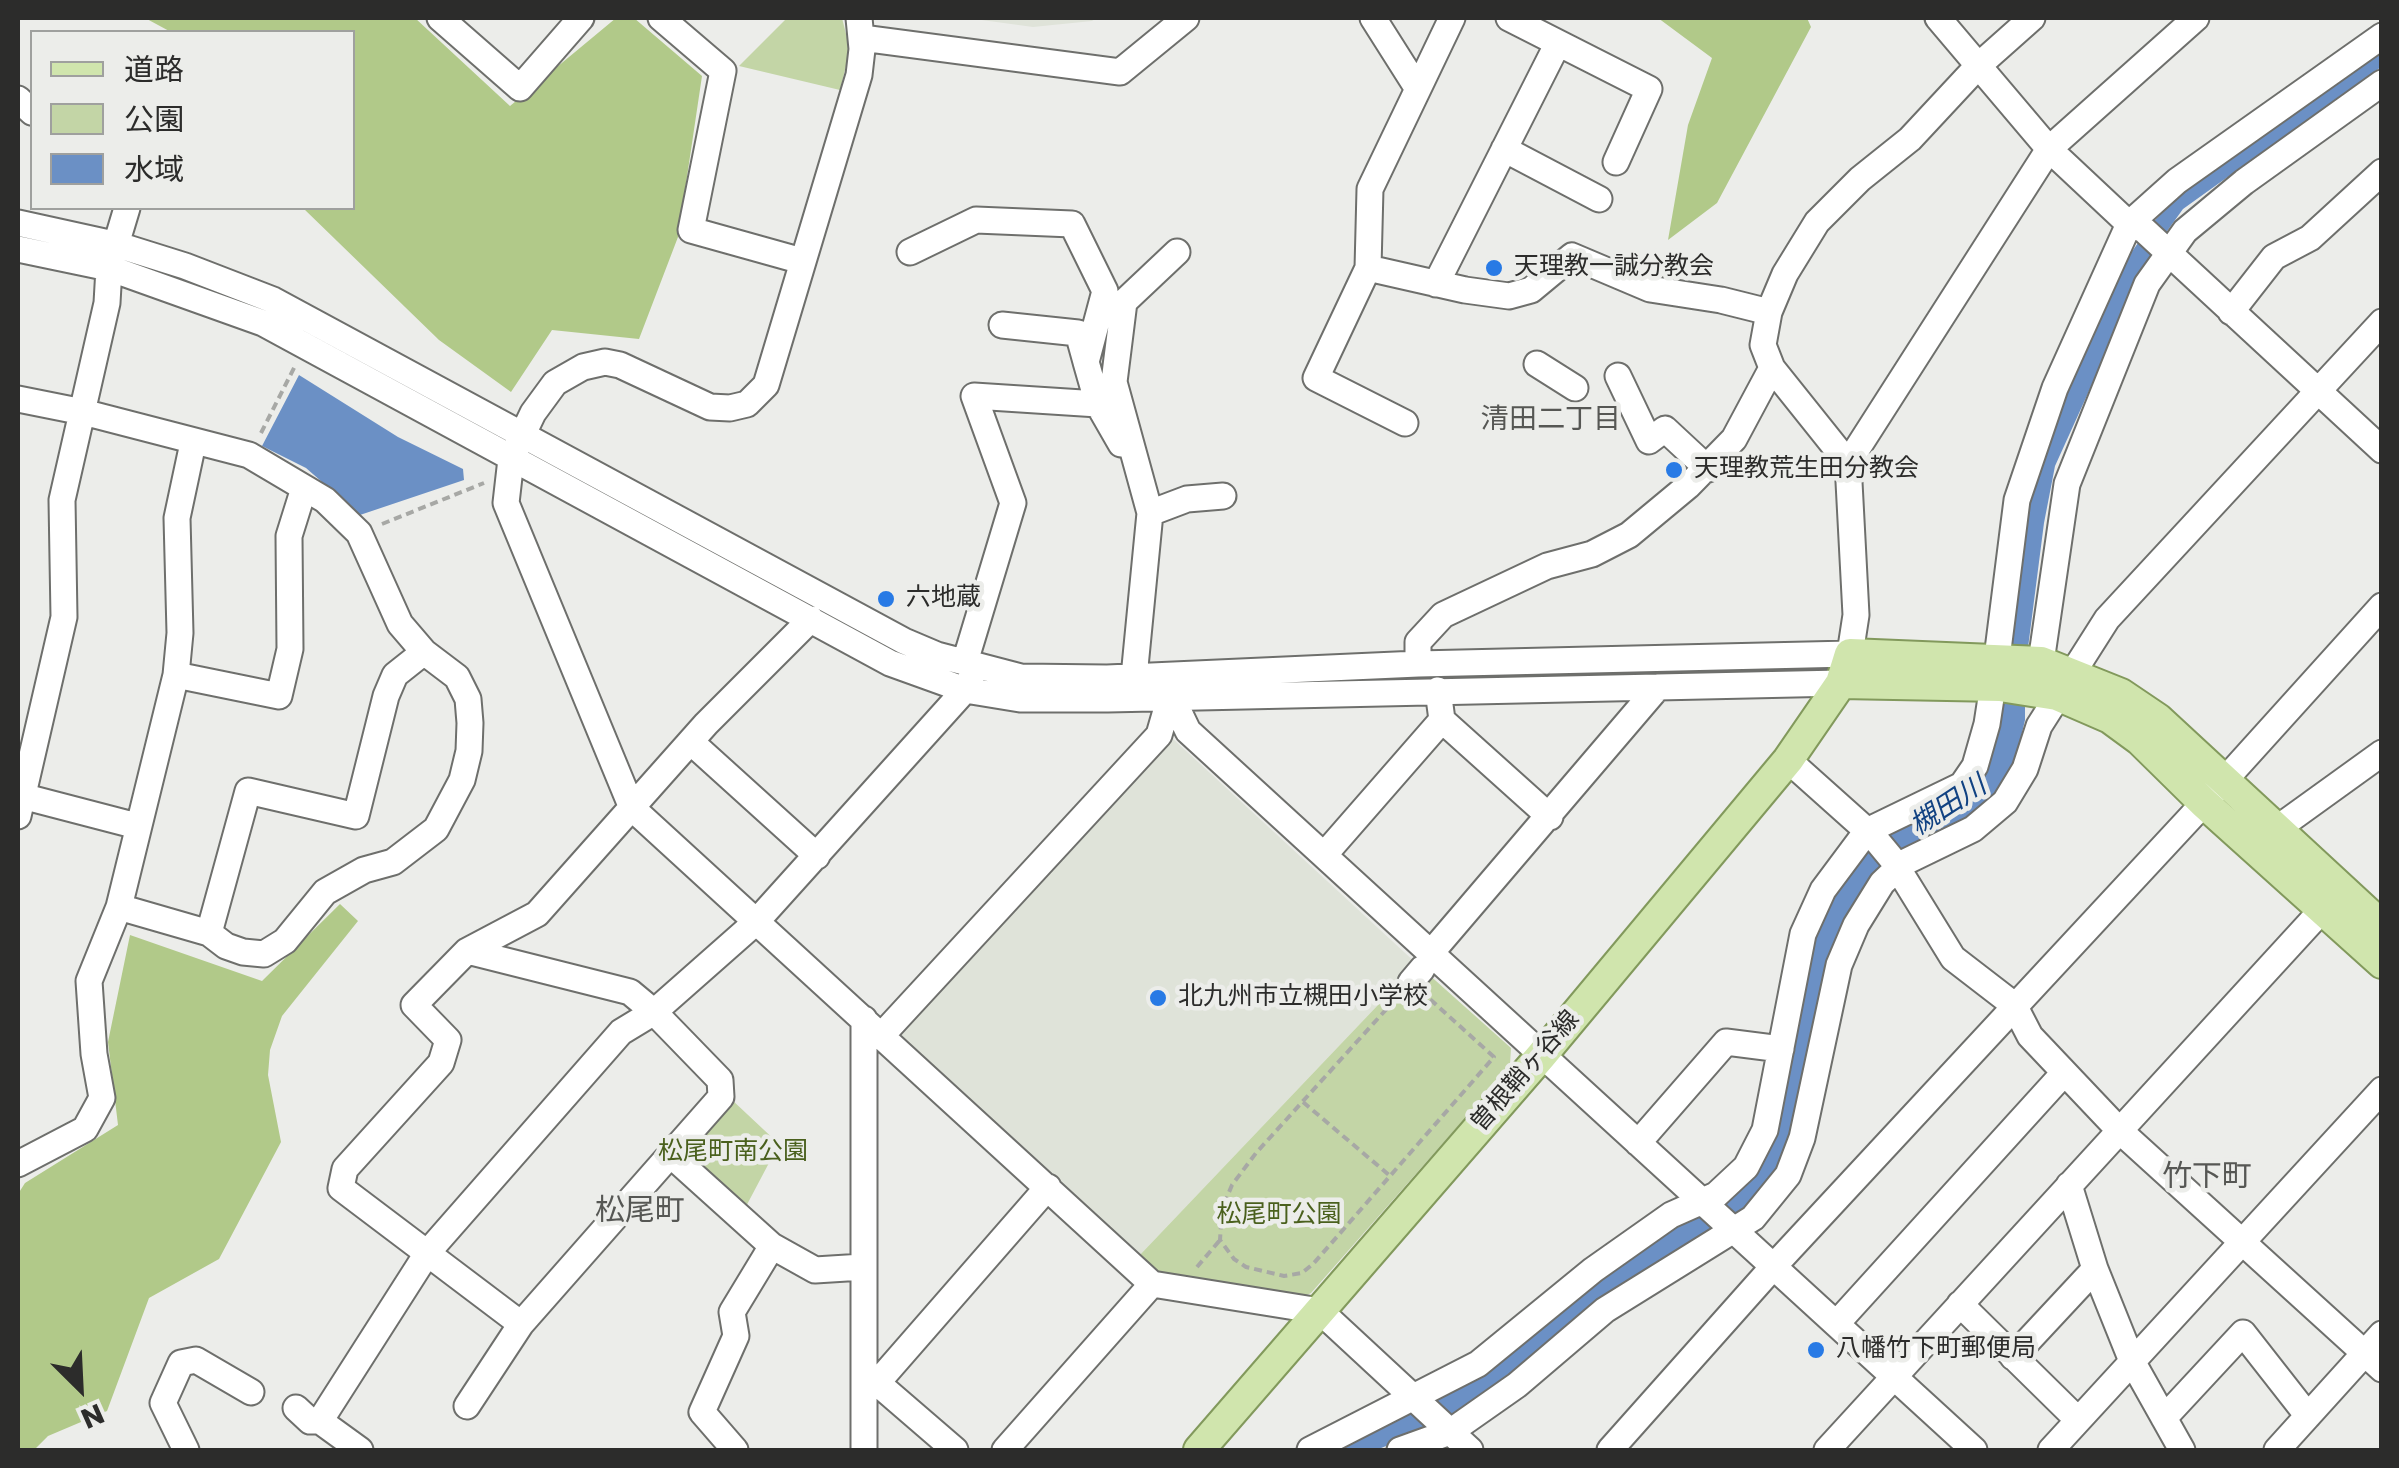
<!DOCTYPE html>
<meta charset="utf-8">
<style>
body{margin:0}
#map{position:relative;width:2399px;height:1468px;overflow:hidden;background:#ecedea;font-family:Poppins,"Noto Sans JP",sans-serif}
canvas{display:block}
.frame{position:absolute;inset:0;border:20px solid #2c2c2b;pointer-events:none}
.legend{position:absolute;left:30px;top:30px;width:325px;height:180px;box-sizing:border-box;background:#ecedea;border:2px solid #9fa09e;margin:0;padding:12px 18px;list-style:none;font-size:30px;color:#2c2c2b}
.legend li{display:flex;align-items:center;gap:20px;height:50px}
.legend b{width:50px;border:2px solid #9fa09e}
.north{position:absolute;left:30px;top:1338px;width:100px;height:100px;-webkit-text-stroke:8px #ecedea;paint-order:stroke;rotate:156deg;font-size:28px;font-weight:700;line-height:40px;text-align:center;color:#2c2c2b}
.north::after{content:'';display:block;margin:auto;width:35px;height:45px;background:#2c2c2b;clip-path:polygon(50% 0,100% 100%,50% 72%,0 100%)}
</style>
<div id="map">
<canvas width="2399" height="1468"></canvas>
<div class="frame"></div>
<ul class="legend">
<li><b style="height:12px;background:#d0e5ad"></b>道路</li>
<li><b style="height:28px;background:#c3d5a6"></b>公園</li>
<li><b style="height:28px;background:#6b90c5"></b>水域</li>
</ul>
<div class="north">N</div>
</div>
<script>
const ctx = document.querySelector('canvas').getContext('2d');
ctx.lineJoin = 'round';
function paint(path, color) { ctx.fillStyle = color; ctx.fill(path, 'evenodd'); }
const toPath = rows => new Path2D(rows.map(r => 'M' + r).join(''));
function stroke(path, color, width, dash) { ctx.strokeStyle = color; ctx.lineWidth = width; ctx.lineCap = dash ? 'butt' : 'round'; ctx.setLineDash(dash || []); ctx.stroke(path); }
function drawText(font, color, halo, rows, align = 'center') {
  ctx.font = font + ' Poppins,"Noto Sans JP",sans-serif'; ctx.lineWidth = 9; ctx.setLineDash([]); ctx.textBaseline = 'middle'; ctx.strokeStyle = halo; ctx.fillStyle = color; for (const [text, x, y, turn = 0] of rows) {
    ctx.save(); ctx.translate(x, y); ctx.rotate((+turn || 0) * Math.PI / 180); ctx.textAlign = isNaN(turn) ? turn : align; if (halo) ctx.strokeText(text, 0, 0); ctx.fillText(text, 0, 0); ctx.restore();
  }
}
paint(toPath([
 [967,18,1096,18,1092,21,1033,27],
 [1172,738,1417,964,1138,1257,899,1033]
]), '#dfe3d9');
paint(toPath([
 [787,18,842,18,850,50,840,90,739,66],
 [1417,964,1511,1048,1510,1065,1466,1117,1311,1293,1303,1297,1154,1271,1138,1257],
 [731,1099,779,1144,742,1214,680,1156]
]), '#c3d5a6');
paint(toPath([
 [145,18,415,18,510,106,616,18,634,18,702,76,678,237,639,339,552,330,511,392,439,340,303,208,352,208,352,32,171,32],
 [1658,18,1807,18,1811,27,1717,203,1668,240,1688,125,1712,58],
 [340,904,358,921,282,1016,270,1050,268,1075,281,1142,219,1259,149,1298,107,1411,48,1436,34,1450,18,1450,18,1194,25,1183,118,1125,108,1042,130,935,262,981]
]), '#b1c989');
paint(toPath([
 [2381,47,2381,67,2183,209,2152,252,2055,466,2044,523,2025,671,2025,720,2016,759,1998,791,1962,820,1899,851,1881,865,1849,912,1829,955,1790,1138,1779,1165,1762,1191,1740,1212,1460,1417,1376,1450,1321,1450,1536,1321,1747,1175,1819,913,1862,850,1983,762,2001,718,2031,482,2066,388,2119,270,2152,223,2187,189],
 [299,375,398,437,463,469,464,480,354,517,337,495,306,468,262,446]
]), '#6b90c5');
const minor = toPath([
 [440,18,520,88,581,18],
 [661,18,723,71,691,230,802,261],
 [859,18,862,49,859,75,766,385,747,404,730,408,710,407,620,365,605,362,583,367,555,383,533,413,511,459,506,503,632,808,1152,1284,1320,1311,1470,1450],
 [1373,18,1418,89,1370,189,1368,268,1316,378,1405,423],
 [1509,18,1649,89,1616,162],
 [1938,18,2049,149,2129,224,2144,230,2382,450],
 [862,38,1120,72,1186,18],
 [1418,89,1452,18],
 [18,99,32,112],
 [1504,149,1599,199],
 [18,223,118,245,185,266,273,300,904,641,937,655,1021,677,1107,678,1418,664,1850,654,1856,615,1848,463,2049,149,2196,18],
 [18,249,109,268,263,323,890,663,965,690,1020,699,1108,699,1841,683],
 [910,252,976,220,1072,224,1105,291,1086,362,1098,404,1121,444],
 [1368,268,1465,290,1509,296,1531,290,1572,256,1650,289,1721,300,1769,312],
 [1436,284,1558,43],
 [2231,312,2274,257,2310,238,2382,172],
 [1002,325,1078,333,1086,362],
 [1537,364,1575,388],
 [1618,376,1649,441,1665,429,1708,469],
 [18,399,83,412,249,455,325,500,359,533,400,624,424,652,395,675,386,696,356,816,248,791,209,933],
 [1848,463,1772,368,1763,345,1769,312,1785,274,1817,222,1860,179,1910,139,1978,66,2032,18],
 [1150,513,1187,499,1223,496],
 [1997,658,2017,500,2055,388,2129,224,2177,181,2382,36],
 [965,662,1013,503,974,396,1098,404],
 [2041,662,2067,484,2147,284,2185,231,2244,182,2382,83],
 [1418,664,1418,642,1443,615,1547,566,1592,554,1629,535,1688,486,1734,439,1772,368],
 [176,675,279,696,290,649,289,536,304,488],
 [1134,677,1150,513,1114,382,1124,302,1177,252],
 [1166,685,1188,731,1974,1450],
 [1442,720,1550,817],
 [691,742,817,856],
 [1788,760,1873,836,1892,859,1953,958,2014,1005,2030,1036,2120,1131,2382,1369],
 [18,795,137,826],
 [18,816,64,617,62,500,107,303,109,268,127,208],
 [2278,828,2382,753],
 [1325,854,1442,720,1438,690],
 [119,907,209,933,226,946,243,952,264,954,285,941,325,892,364,870,393,862,436,829,462,780,469,751,470,723,468,699,457,677,424,652],
 [467,951,630,992,654,1012,720,1080,721,1097,521,1324,341,1188,345,1169,441,1063,448,1040,414,1005,467,951,537,914,706,724,811,619],
 [1430,954,1658,687],
 [1411,982,1422,969],
 [864,1019,864,1450],
 [882,1035,1159,735,1170,697],
 [1638,1143,1726,1042,1781,1049],
 [671,1155,772,1246,815,1270,863,1267],
 [18,1164,85,1129,102,1098,94,1054,89,981,119,907,176,675,180,633,177,518,193,443],
 [2069,1185,2095,1269,2132,1361,2182,1450],
 [1960,1304,2078,1420],
 [1837,1323,2064,1073],
 [2013,1357,2095,1269],
 [868,1375,955,1450],
 [877,1383,1048,1187],
 [467,1406,521,1324],
 [296,1408,310,1421,320,1421],
 [2164,1418,2243,1333,2308,1416],
 [186,1450,163,1403,181,1363,196,1360,251,1392],
 [360,1450,320,1421,428,1252,621,1032,654,1012,756,922,965,690,971,678],
 [735,1450,702,1412,736,1336,732,1312,772,1246],
 [1005,1450,1152,1284],
 [1310,1450,1478,1364,1593,1270,1671,1215,1716,1195,1746,1167,1765,1130,1803,934,1823,890,1867,831,1962,785,1975,766,1987,724,1993,685],
 [1400,1450,1450,1432,1517,1385,1605,1310,1753,1218,1788,1175,1802,1138,1839,965,1856,925,1882,883,1903,863,1973,829,2005,802,2025,769,2039,726,2107,619,2382,322],
 [1610,1450,1773,1267,2204,803,2382,606],
 [1827,1450,2322,910],
 [2051,1450,2382,1090],
 [2277,1450,2382,1334]
]);
const major = toPath([
 [1841,683,2000,686,2057,695,2110,718,2140,740,2204,803,2382,963],
 [1199,1450,1541,1056,1788,760,1841,683,1850,654,2041,662,2121,694,2158,719,2382,926]
]);
stroke(minor, '#6e6f6c', 29);
stroke(major, '#82995c', 34);
stroke(toPath([
 [261,433,295,366],
 [382,524,484,483],
 [1411,982,1494,1057,1314,1263,1302,1273,1284,1276,1246,1267,1234,1259,1220,1240,1222,1209,1232,1185,1256,1153,1411,982],
 [1303,1102,1389,1175],
 [1197,1267,1220,1240]
]), '#a7a8a5', 4, [8, 5]);
stroke(minor, '#fff', 25);
stroke(major, '#d0e5ad', 30);
for (const [x, y, r, color] of [
 [1494,268,10,"#287ae5"],
 [1674,470,10,"#287ae5"],
 [886,599,10,"#287ae5"],
 [1158,998,10,"#287ae5"],
 [1816,1350,10,"#287ae5"]
]) { const dot = new Path2D(); dot.arc(x, y, r, 0, 2 * Math.PI); ctx.fillStyle = color; ctx.fill(dot); stroke(dot, '#ecedea', 4); }
drawText('25px', '#2c2c2b', '#ecedea', [
 ["天理教一誠分教会",1514,268],
 ["天理教荒生田分教会",1694,470],
 ["六地蔵",906,599],
 ["北九州市立槻田小学校",1178,998],
 ["八幡竹下町郵便局",1836,1350]
], 'left');
drawText('25px', '#2c2c2b', '#ecedea', [
 ["曽根鞘ヶ谷線",1526,1072,-49]
]);
drawText('25px', '#4a601d', '#ecedea', [
 ["松尾町南公園",733,1153],
 ["松尾町公園",1279,1216]
]);
drawText('28px', '#565754', '#ecedea', [
 ["清田二丁目",1551,421]
]);
drawText('italic 28px', '#114282', '#ecedea', [
 ["槻田川",1949,807,-33]
]);
drawText('30px', '#565754', '#ecedea', [
 ["竹下町",2207,1178],
 ["松尾町",640,1212]
]);
</script>
